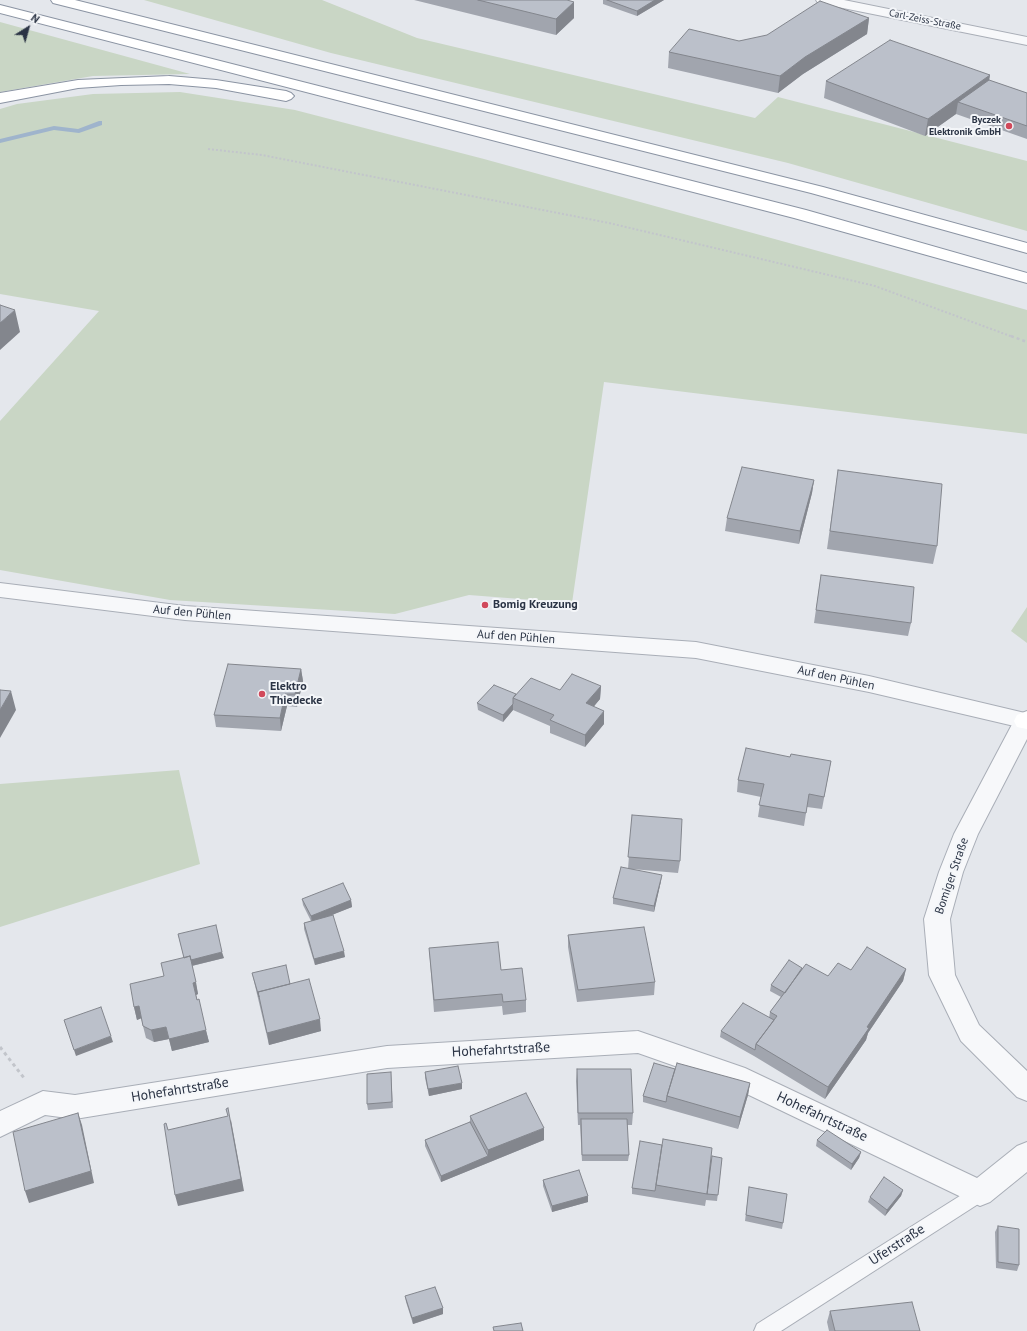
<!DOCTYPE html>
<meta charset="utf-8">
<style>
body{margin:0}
#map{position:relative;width:1027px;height:1331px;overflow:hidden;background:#e4e7ec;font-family:"PT Sans",sans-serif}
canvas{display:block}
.north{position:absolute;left:8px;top:8px;width:40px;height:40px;-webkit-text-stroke:3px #f4f6f9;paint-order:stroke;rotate:37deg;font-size:11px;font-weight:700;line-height:16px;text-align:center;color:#2b3445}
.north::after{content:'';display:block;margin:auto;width:14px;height:18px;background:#2b3445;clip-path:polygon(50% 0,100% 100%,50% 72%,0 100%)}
</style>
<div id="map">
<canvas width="1027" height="1331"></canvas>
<div class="north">N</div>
</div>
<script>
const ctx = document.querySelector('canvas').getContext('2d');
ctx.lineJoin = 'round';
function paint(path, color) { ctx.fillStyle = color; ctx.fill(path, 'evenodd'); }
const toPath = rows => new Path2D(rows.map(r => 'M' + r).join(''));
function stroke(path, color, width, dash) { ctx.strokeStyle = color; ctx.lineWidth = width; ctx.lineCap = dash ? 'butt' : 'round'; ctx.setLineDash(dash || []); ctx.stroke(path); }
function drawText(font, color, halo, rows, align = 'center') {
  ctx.font = font + ' "PT Sans",sans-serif'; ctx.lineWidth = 4; ctx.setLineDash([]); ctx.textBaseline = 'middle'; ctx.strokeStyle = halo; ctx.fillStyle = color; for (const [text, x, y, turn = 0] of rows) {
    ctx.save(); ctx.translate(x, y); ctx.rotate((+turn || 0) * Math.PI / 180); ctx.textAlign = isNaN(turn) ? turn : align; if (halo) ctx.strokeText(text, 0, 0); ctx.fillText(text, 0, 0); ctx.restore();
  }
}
paint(toPath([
 [144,0,322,0,417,38,755,118,778,97,1027,161,1027,231,788,163,331,53],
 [0,22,190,74,93,76,0,92],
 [180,92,295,110,484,159,869,265,1027,310,1027,434,604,382,572,603,469,595,395,614,170,600,0,570,0,421,99,311,0,294,0,109,17,104,93,94],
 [1027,607,1027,643,1011,631],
 [179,770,200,864,0,927,0,784]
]), '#c9d6c5');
paint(toPath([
 [99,121,102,121,102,125,79,133,54,130,0,143,0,139,54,126,78,129,99,121]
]), '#9fb4cc');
const service = toPath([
 [980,1185,986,1187,989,1193,986,1199,781,1331,754,1331,757,1324,974,1187,980,1185]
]);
const minor = toPath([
 [816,0,844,0,1027,37,1027,45,823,4,818,3,816,0],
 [1025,713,1027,713,1027,739,978,834,963,872,950,919,955,975,979,1025,1027,1071,1027,1101,1017,1097,961,1041,929,975,924,919,939,872,954,834,1017,715,1025,713],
 [638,1031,745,1068,977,1178,1017,1146,1027,1142,1027,1172,990,1202,980,1206,726,1084,638,1053,387,1068,75,1119,45,1115,0,1137,0,1111,43,1091,75,1095,387,1046,638,1031]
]);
const tertiary = toPath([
 [0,583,185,606,696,642,869,676,1025,713,1027,713,1027,729,869,692,696,658,185,620,0,597,0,583]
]);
const secondary = toPath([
 [1027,711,1027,729,1017,727,1014,721,1017,715,1027,711]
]);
const motorway = toPath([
 [51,0,75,0,823,187,1027,243,1027,253,811,193,53,3,51,0],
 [0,5,806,210,1027,273,1027,283,794,218,0,13,0,5],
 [169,76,216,80,286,91,291,93,294,96,291,99,286,101,216,88,169,84,121,85,78,88,0,103,0,93,78,80,169,76]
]);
stroke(service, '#a9aeb7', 2);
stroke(minor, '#a9aeb7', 2);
stroke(tertiary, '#a9aeb7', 2);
stroke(secondary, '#a9aeb7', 2);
stroke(motorway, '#8b94a3', 2);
stroke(toPath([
 [208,149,262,155,609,223,875,286,1013,337]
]), '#c2c5cb', 2, [2, 2]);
stroke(toPath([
 [1011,336,1027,342]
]), '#c2c5cb', 2.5, [3, 3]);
stroke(toPath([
 [0,1047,24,1078]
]), '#c2c5cb', 3, [3.5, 3.5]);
paint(service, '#f7f8fa');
paint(minor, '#f7f8fa');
paint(tertiary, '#f7f8fa');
paint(secondary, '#fff');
paint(motorway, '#fff');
paint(toPath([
 [414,0,567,0,574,18,556,35],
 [603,0,664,0,637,16,603,4],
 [869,18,867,34,803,74,778,93,668,68,669,52,739,41],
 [990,75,989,80,1027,93,1027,139,956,114,925,136,824,98,826,81],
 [838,470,937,546,933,564,827,549],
 [814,480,812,493,799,544,725,531,727,518],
 [821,575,911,623,908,636,814,623],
 [301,669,303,681,297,707,287,706,281,731,216,727,214,715],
 [601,686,600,699,594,706,604,724,585,747,550,733,550,726,513,710,503,722,478,710,477,703,516,694],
 [831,761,822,809,807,807,804,826,758,817,761,797,737,792,738,780],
 [632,815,680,861,678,873,632,869,661,881,654,912,613,904,613,898,628,869],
 [302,899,351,900,352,907,326,917,345,957,315,965,304,929,304,923,311,921,303,905],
 [178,934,224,958,192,966,198,994,196,995,209,1042,172,1051,169,1039,154,1042,146,1038,141,1018,137,1020,134,1007,184,958],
 [568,935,655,982,654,995,577,1002,568,947],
 [429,948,501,970,526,1000,526,1012,503,1015,502,1006,434,1012],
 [802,968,828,976,851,970,906,969,903,981,868,1033,866,1040,825,1099,754,1056,720,1037,721,1031,769,1018,770,1012,781,997,770,991,771,985],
 [252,973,290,984,321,1031,269,1045],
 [577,1069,633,1113,632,1125,627,1125,629,1155,628,1161,582,1161,580,1125,578,1125,576,1081],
 [675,1069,750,1083,748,1095,738,1129,643,1102,643,1096],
 [391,1072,393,1108,368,1110,367,1104],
 [425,1072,462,1089,429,1096,425,1078],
 [470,1116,544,1140,441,1182,425,1146,425,1140,470,1122],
 [817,1140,861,1152,859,1158,851,1170,816,1146],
 [722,1158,717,1201,706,1200,705,1206,632,1194,632,1188,711,1160],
 [543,1180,588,1196,588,1202,552,1212,543,1186],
 [749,1187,783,1223,782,1229,745,1221],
 [903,1190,901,1196,885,1216,868,1202,870,1197],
 [998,1226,1019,1265,1017,1271,996,1268,995,1232],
 [405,1296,443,1308,443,1314,413,1324,406,1302],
 [830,1311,920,1331,829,1331,827,1322]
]), '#a1a5ae');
paint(toPath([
 [655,0,664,0,637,16,637,11],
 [574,2,574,18,556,35,556,19],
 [869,18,867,34,803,74,778,93,780,76,805,57],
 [990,75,987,91,958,102,956,114,925,136,928,119],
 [15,310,20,332,0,350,0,323],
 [814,480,812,493,799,544,800,531],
 [301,669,303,681,297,707,295,694],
 [601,686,600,699,586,716,586,703],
 [11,691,16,710,0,738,0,710],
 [285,694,287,706,281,731,280,718],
 [513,704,513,710,503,722,503,715],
 [604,711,604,724,585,747,585,735],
 [662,875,661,881,654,912,654,906],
 [351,900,352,907,312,923,311,916],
 [344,951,345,957,315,965,314,959],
 [222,952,224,958,187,967,185,961],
 [906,969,903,981,868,1033,866,1040,825,1099,828,1087,867,1027],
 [196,982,198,994,196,995,193,983],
 [139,1006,142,1018,137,1020,134,1007],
 [320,1019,321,1031,269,1045,267,1033],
 [166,1027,169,1039,154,1042,151,1030],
 [206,1030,209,1042,172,1051,169,1039],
 [111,1036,113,1042,76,1056,74,1050],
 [462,1083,462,1089,429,1096,428,1089],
 [750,1083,748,1095,738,1129,740,1117],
 [78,1113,82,1125,94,1183,29,1203,25,1191],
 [231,1120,244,1191,178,1206,175,1195],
 [544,1128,544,1140,441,1182,441,1176,488,1156,488,1150],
 [861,1152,859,1158,851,1170,852,1164],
 [903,1190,901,1196,885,1216,887,1210],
 [588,1196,588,1202,552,1212,552,1206],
 [443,1308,443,1314,413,1324,412,1318]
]), '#83868d');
const building = toPath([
 [478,0,567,0,574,2,556,19,478,0],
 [607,0,655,0,637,11,607,0],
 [820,1,869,18,805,57,780,76,669,52,689,29,739,41,767,35,820,1],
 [890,40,990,75,928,119,826,81,890,40],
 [989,80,1027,93,1027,126,958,102,989,80],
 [0,305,15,310,0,323,0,305],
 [742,467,814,480,800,531,727,518,742,467],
 [838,470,942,484,937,546,830,531,838,470],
 [821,575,914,587,911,623,816,610,821,575],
 [228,664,301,669,295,694,285,694,280,718,214,715,228,664],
 [572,674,601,686,586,703,604,711,585,735,550,720,554,715,513,698,531,678,560,690,572,674],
 [494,685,516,694,513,698,513,704,503,715,477,703,494,685],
 [0,690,11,691,0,710,0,690],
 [746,748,790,757,791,754,831,761,824,797,809,794,806,813,759,805,764,784,738,780,746,748],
 [632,815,682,819,680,861,628,857,632,815],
 [621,867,662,875,654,906,613,898,621,867],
 [343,883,351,900,311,916,302,899,343,883],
 [333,915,344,951,314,959,304,923,333,915],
 [216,925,222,952,191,960,190,956,184,958,178,934,216,925],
 [644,927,655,982,578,990,568,935,644,927],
 [498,942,501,970,522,968,526,1000,503,1002,502,994,434,1000,429,948,498,942],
 [867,947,906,969,867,1027,869,1028,828,1087,756,1044,777,1016,770,1012,806,964,828,976,838,963,851,970,867,947],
 [190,956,196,982,193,983,197,1000,199,999,206,1030,169,1039,166,1027,151,1030,143,1026,139,1006,134,1007,130,984,164,976,161,963,190,956],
 [789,960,802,968,785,993,771,985,789,960],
 [286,965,290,984,258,992,259,997,252,973,286,965],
 [309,979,320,1019,267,1033,258,992,309,979],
 [743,1003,774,1020,756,1044,755,1050,721,1031,743,1003],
 [101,1007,111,1036,74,1050,64,1020,101,1007],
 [654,1063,675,1069,667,1096,666,1102,643,1096,654,1063],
 [677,1063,750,1083,740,1117,667,1096,677,1063],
 [458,1066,462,1083,428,1089,425,1072,458,1066],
 [577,1069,631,1069,633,1113,578,1113,577,1069],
 [391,1072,392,1102,367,1104,367,1074,391,1072],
 [526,1093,544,1128,488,1150,470,1116,526,1093],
 [228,1108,241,1179,175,1195,164,1124,166,1123,168,1130,228,1116,226,1109,228,1108],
 [78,1113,91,1171,25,1191,13,1132,78,1113],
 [581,1119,627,1119,629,1155,582,1155,581,1119],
 [470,1122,488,1156,441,1176,425,1140,470,1122],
 [827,1130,861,1152,852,1164,817,1140,827,1130],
 [663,1139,712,1148,707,1194,656,1185,663,1139],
 [640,1141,662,1145,655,1191,632,1188,640,1141],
 [712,1156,722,1158,718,1195,707,1194,712,1156],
 [579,1170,588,1196,552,1206,543,1180,579,1170],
 [884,1177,903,1190,887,1210,870,1197,884,1177],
 [749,1187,787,1194,783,1223,746,1215,749,1187],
 [998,1226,1019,1229,1019,1265,998,1262,998,1226],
 [435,1287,443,1308,412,1318,405,1296,435,1287],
 [912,1302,920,1331,835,1331,830,1311,912,1302],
 [521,1323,523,1331,494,1331,493,1327,521,1323]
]);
paint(building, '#bbc0ca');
stroke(building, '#83868d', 1);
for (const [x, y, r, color] of [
 [1009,126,4,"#d1495b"],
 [485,605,4,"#d1495b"],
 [262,694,4,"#d1495b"]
]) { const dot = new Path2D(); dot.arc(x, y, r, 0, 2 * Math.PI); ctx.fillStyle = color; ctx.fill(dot); stroke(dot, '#f4f6f9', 1.5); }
drawText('10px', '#2b3445', '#f4f6f9', [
 ["Carl-Zeiss-Straße",925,20,11]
]);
drawText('bold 10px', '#2b3445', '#f4f6f9', [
 ["Byczek",1001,120],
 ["Elektronik GmbH",1001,132]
], 'right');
drawText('bold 12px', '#2b3445', '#f4f6f9', [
 ["Bomig Kreuzung",493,605],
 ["Elektro",270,687],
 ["Thiedecke",270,701]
], 'left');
drawText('12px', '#2b3445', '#f4f6f9', [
 ["Auf den Pühlen",192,613,5],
 ["Auf den Pühlen",516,637,4],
 ["Auf den Pühlen",836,678,12],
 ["Bomiger Straße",952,876,-71]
]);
drawText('14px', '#2b3445', '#f4f6f9', [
 ["Hohefahrtstraße",501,1050,-3],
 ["Hohefahrtstraße",180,1090,-9],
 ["Hohefahrtstraße",822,1117,25],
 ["Uferstraße",897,1245,-33]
]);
</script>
